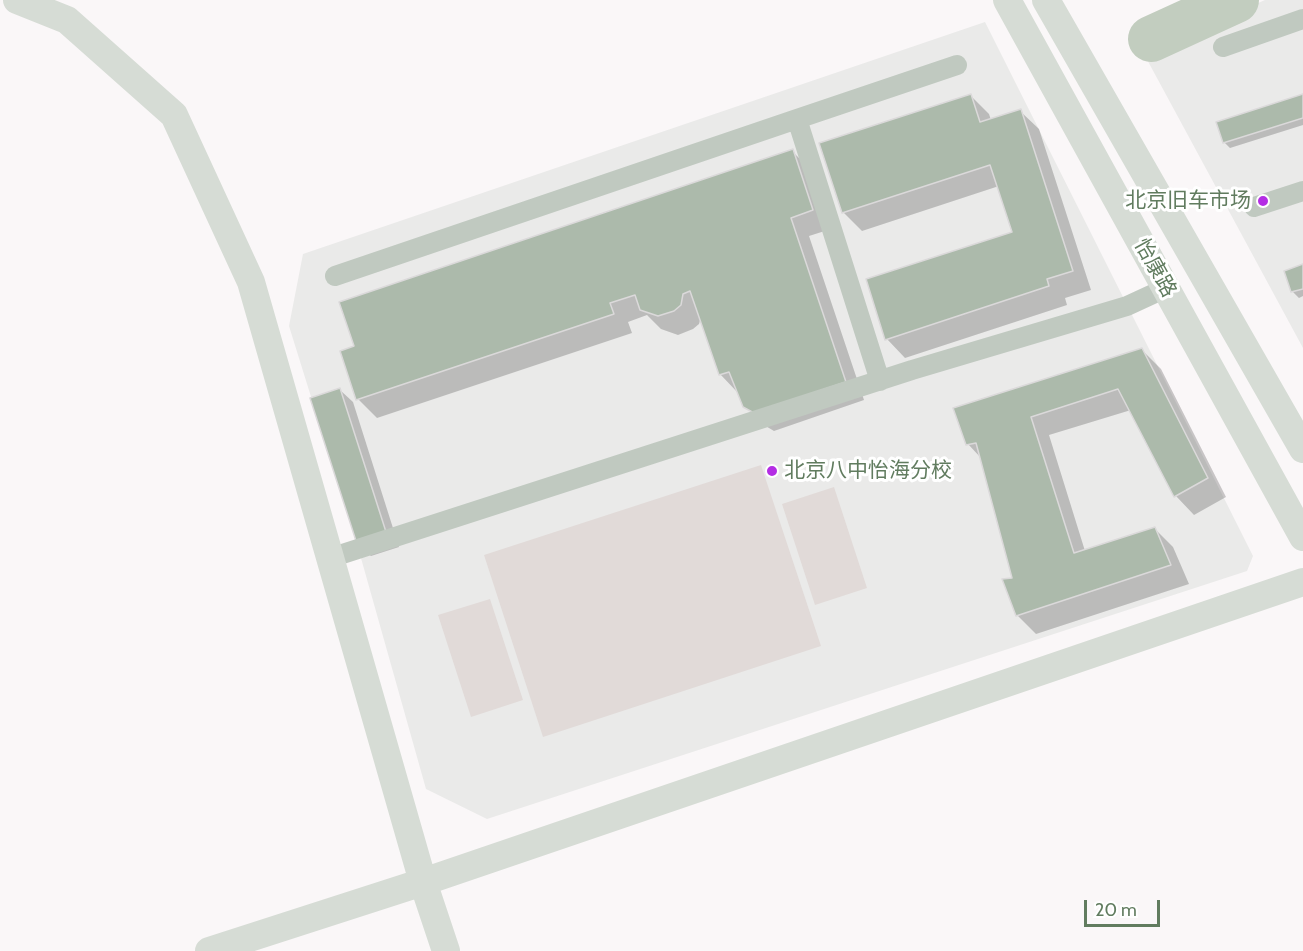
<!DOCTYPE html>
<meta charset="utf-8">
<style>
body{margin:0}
#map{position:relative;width:1303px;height:951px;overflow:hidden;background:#faf7f8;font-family:Cabin,sans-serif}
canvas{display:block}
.scale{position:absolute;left:1084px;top:900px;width:76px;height:27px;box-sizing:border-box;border:3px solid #617c5f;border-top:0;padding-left:8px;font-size:18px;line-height:21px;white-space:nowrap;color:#617c5f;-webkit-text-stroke:4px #fff;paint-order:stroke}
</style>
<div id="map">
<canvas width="1303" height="951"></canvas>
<div class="scale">20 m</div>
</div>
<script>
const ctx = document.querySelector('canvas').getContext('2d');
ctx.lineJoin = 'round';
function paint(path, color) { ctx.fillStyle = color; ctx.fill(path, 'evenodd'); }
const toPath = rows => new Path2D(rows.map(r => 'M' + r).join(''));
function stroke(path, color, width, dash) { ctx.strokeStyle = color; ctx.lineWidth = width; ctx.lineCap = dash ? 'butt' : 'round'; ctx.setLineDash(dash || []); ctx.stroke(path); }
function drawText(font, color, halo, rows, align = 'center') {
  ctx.font = font + ' Cabin,"Noto Sans SC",sans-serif'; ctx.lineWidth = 6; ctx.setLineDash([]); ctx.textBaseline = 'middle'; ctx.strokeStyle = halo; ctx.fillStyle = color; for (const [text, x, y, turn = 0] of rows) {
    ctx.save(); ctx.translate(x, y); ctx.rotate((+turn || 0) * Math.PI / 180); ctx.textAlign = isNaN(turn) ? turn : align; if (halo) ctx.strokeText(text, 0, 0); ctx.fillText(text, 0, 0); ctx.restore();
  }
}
paint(toPath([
 [1265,0,1303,0,1303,348,1144,54],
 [985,22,1253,556,1247,571,487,819,426,789,359,551,289,326,303,254]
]), '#eaeae9');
paint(toPath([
 [761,465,821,646,543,737,484,555],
 [834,487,867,588,815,605,782,504],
 [490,599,523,700,471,717,438,615]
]), '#e1dad8');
paint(toPath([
 [970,95,989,114,991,120,1020,111,1039,129,1091,290,1065,298,1067,305,905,358,887,339,1014,233,999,186,862,231,843,212],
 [1303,95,1303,125,1230,148,1224,142],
 [792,151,811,170,831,229,809,236,864,400,774,431,764,425,745,406,739,394,720,374,701,317,699,324,693,329,678,335,661,329,647,315,628,322,632,333,377,418,358,399],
 [1303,266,1303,296,1299,298,1293,292,1286,271],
 [1142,350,1161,369,1226,497,1194,515,1176,496,1131,410,1049,435,1085,551,1154,528,1173,547,1189,584,1036,634,1017,615,1014,579,981,458,968,444],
 [340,390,353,402,399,547,371,556,358,544]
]), '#0003');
stroke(toPath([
 [1151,39,1236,0]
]), '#c2cdbf', 46);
const building = toPath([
 [971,94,980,122,1021,109,1073,271,1047,279,1049,286,885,340,866,279,1012,232,990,165,842,213,819,143,971,94],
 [1303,94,1303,118,1223,143,1216,122,1303,94],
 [793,149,813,210,791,218,846,382,754,413,743,407,729,372,719,375,690,291,683,294,681,305,674,311,658,316,640,310,635,295,610,303,614,314,356,400,340,351,354,346,339,302,793,149],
 [1303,264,1303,289,1291,292,1284,271,1303,264],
 [1142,348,1208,478,1174,497,1118,389,1031,417,1074,553,1155,527,1171,565,1016,616,1002,579,1012,578,976,443,966,445,953,408,1142,348],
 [340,388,387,535,357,544,310,398,340,388]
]);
paint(building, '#acbaab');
stroke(building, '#dbd9da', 1.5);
stroke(toPath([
 [1223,47,1303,19],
 [797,119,957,65],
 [1254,207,1303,191],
 [335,276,797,119,880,381],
 [330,558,912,370,1127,306,1166,288]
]), '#c0c9c0', 20);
stroke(toPath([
 [17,0,67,20,174,115,251,282,423,882,446,951],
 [1007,0,1303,537],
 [1046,0,1303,449],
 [209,951,423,882,1303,582]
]), '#d6dcd5', 28);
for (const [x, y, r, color] of [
 [1263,201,6,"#b42de4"],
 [772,471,6,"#b42de4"]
]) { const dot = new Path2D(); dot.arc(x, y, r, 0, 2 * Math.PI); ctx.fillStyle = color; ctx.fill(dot); stroke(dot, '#fff', 2); }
drawText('21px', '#617c5f', '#fff', [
 ["北京旧车市场",1251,201],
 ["北京八中怡海分校",784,471,"left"]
], 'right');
drawText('21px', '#617c5f', '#fff', [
 ["怡康路",1155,268,61]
]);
</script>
